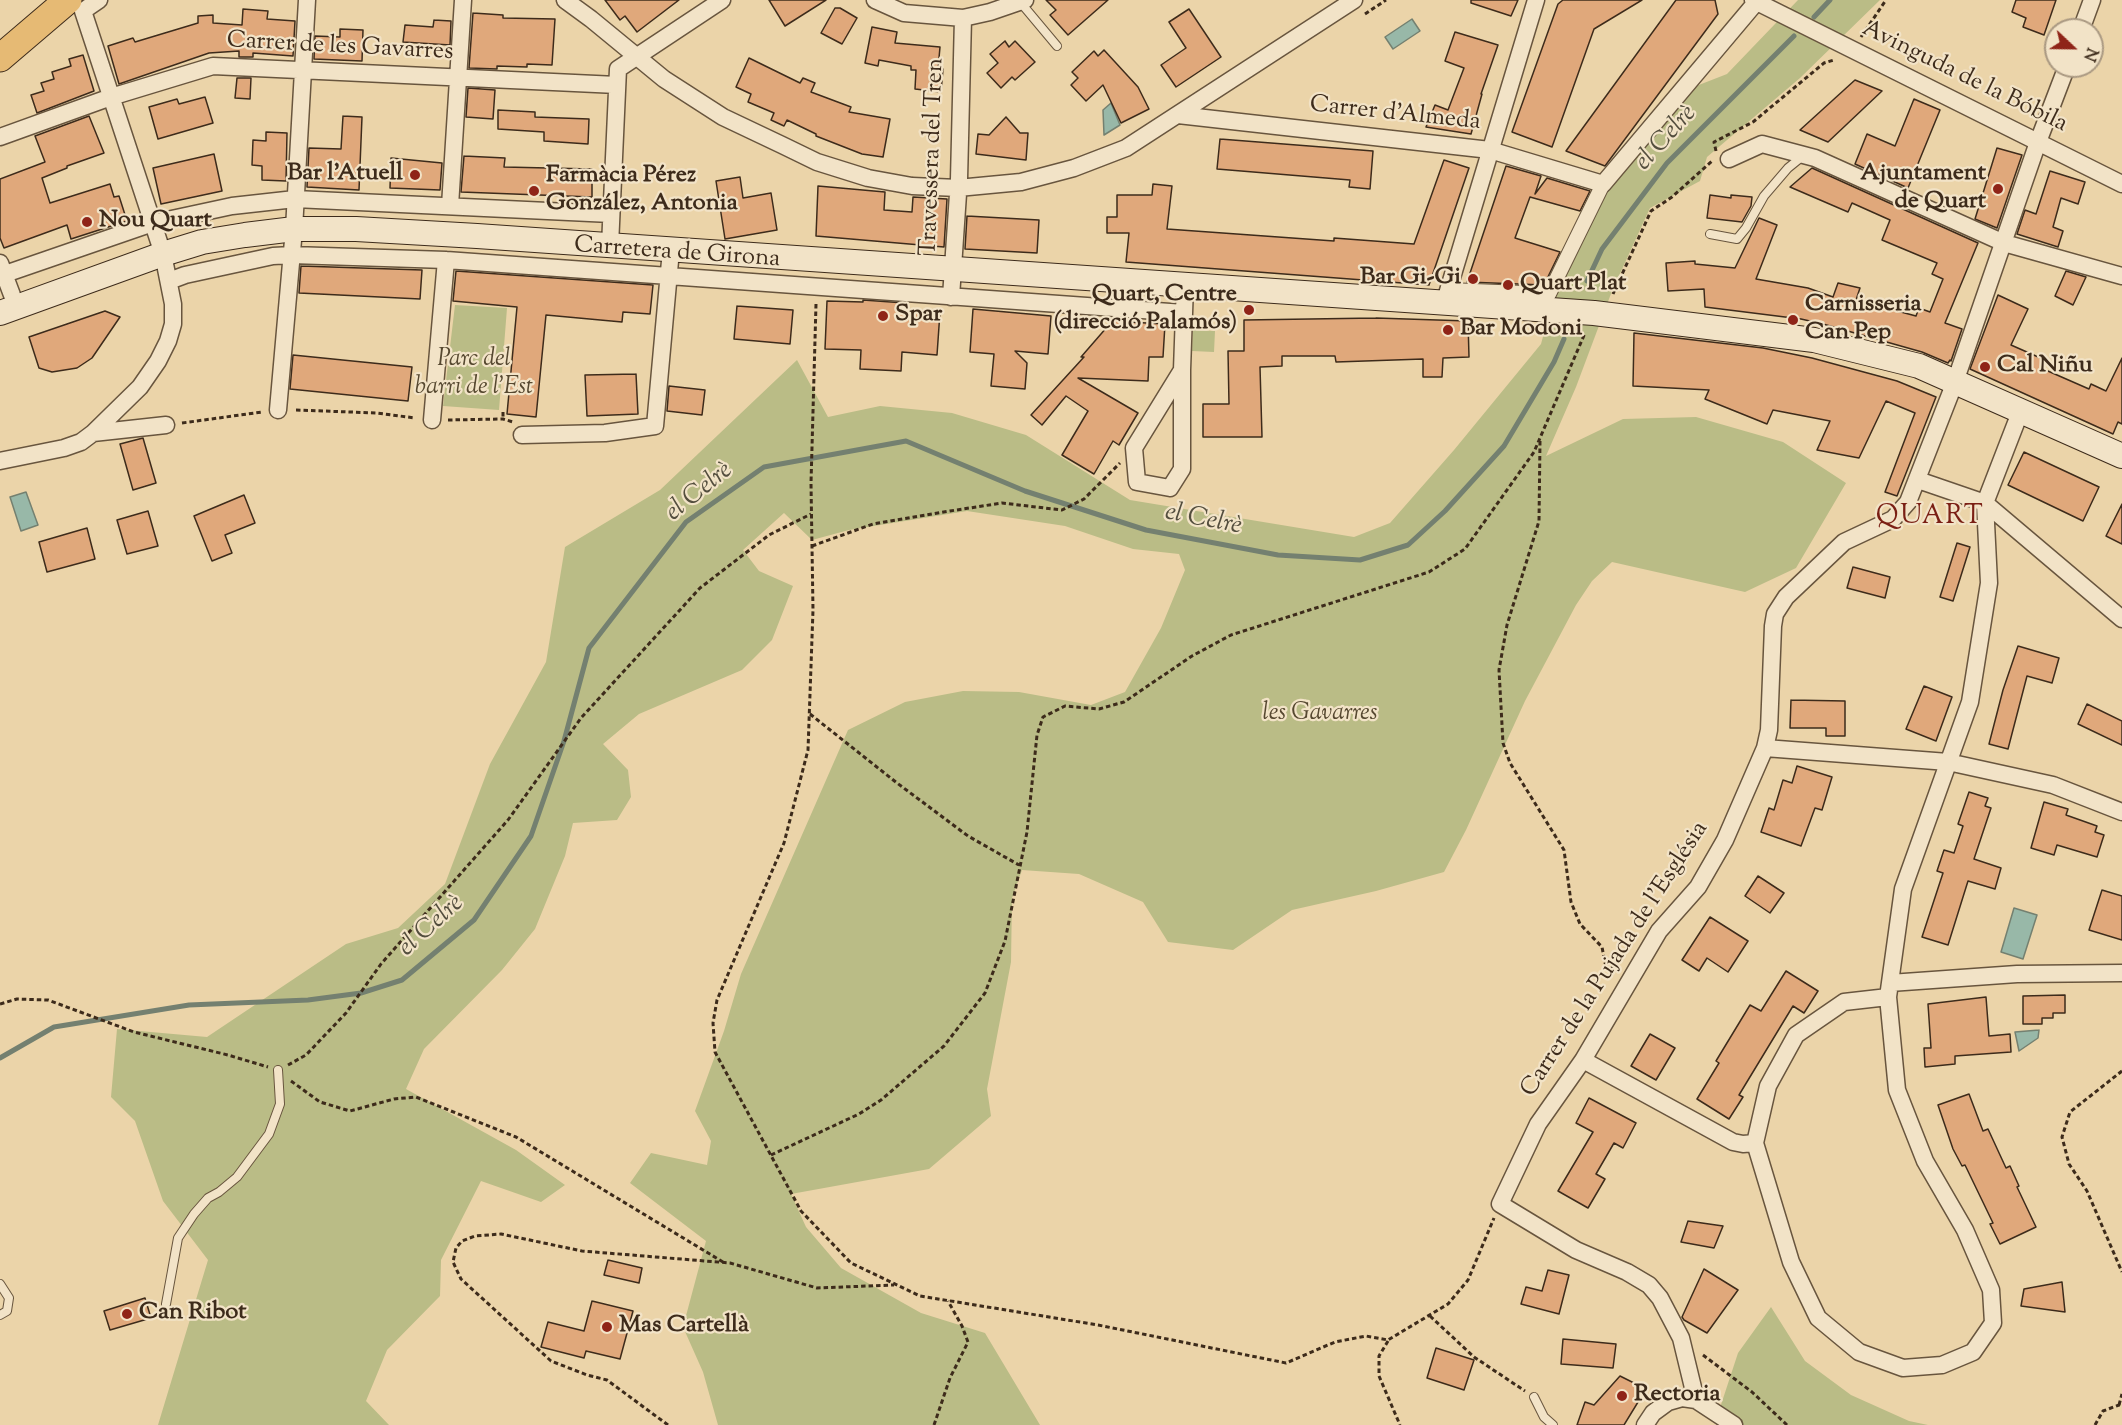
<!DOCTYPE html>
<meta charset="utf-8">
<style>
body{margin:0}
#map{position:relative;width:2122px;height:1425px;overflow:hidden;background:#ebd4a9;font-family:"Sorts Mill Goudy",serif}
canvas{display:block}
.north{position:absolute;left:2044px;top:18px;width:60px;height:60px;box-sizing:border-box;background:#f2e3c7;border:2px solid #aa9982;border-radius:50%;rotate:112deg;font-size:16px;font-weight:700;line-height:24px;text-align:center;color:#3d2b1b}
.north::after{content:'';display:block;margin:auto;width:21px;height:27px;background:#8f2418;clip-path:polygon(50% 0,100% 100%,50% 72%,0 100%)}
</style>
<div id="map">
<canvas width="2122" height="1425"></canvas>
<div class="north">N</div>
</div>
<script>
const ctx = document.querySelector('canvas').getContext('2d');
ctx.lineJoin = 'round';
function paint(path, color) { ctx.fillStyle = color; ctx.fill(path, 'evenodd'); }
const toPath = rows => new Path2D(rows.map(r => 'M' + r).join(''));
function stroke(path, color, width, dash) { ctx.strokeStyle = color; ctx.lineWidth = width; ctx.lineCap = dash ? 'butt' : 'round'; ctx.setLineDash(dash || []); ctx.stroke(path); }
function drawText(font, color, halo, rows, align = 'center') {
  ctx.font = font + ' "Sorts Mill Goudy",serif'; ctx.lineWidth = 4.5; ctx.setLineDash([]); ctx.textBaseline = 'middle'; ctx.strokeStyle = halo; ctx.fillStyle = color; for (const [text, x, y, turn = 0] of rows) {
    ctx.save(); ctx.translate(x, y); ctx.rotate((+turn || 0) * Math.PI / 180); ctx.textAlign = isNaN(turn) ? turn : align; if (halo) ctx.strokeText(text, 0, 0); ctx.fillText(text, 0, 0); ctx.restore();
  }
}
paint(toPath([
 [1798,0,1880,0,1800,78,1707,157,1700,181,1650,208,1612,291,1576,387,1546,456,1623,419,1696,417,1783,442,1846,483,1796,568,1745,592,1612,562,1592,581,1576,605,1525,701,1466,830,1444,872,1376,891,1292,910,1233,950,1168,942,1143,902,1079,874,1022,870,1012,898,1011,962,987,1089,991,1116,929,1169,791,1194,806,1227,841,1268,921,1313,985,1333,1040,1425,718,1425,703,1372,683,1327,706,1241,630,1183,651,1153,707,1165,711,1141,695,1111,724,1031,741,974,848,730,905,702,963,691,1019,692,1091,705,1125,692,1161,628,1185,570,1179,554,1133,549,1065,526,967,511,849,530,812,540,784,513,743,550,759,571,793,586,772,640,742,670,639,714,603,744,628,770,631,797,617,820,573,823,565,856,535,929,502,970,424,1049,406,1089,516,1150,565,1185,541,1202,481,1181,441,1260,440,1296,387,1350,366,1401,389,1425,158,1425,208,1260,163,1201,135,1121,111,1097,117,1029,207,1037,346,944,398,928,445,884,490,764,546,662,565,547,660,490,797,360,828,417,880,406,952,413,1026,435,1130,500,1354,537,1390,523,1454,450,1541,344,1556,289,1605,195,1654,137,1686,90,1727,74],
 [455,305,507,308,499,410,443,406],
 [1193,330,1215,331,1214,352,1192,351],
 [1771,1307,1805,1361,1851,1395,1909,1421,1928,1425,1720,1425,1716,1420,1738,1353]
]), '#babc86');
const water = toPath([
 [1412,19,1420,31,1393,49,1385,37,1412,19],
 [1111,103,1120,125,1104,135,1103,110,1111,103],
 [26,492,38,525,21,531,10,497,26,492],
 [2014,908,2037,915,2023,959,2001,952,2014,908],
 [2039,1030,2038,1038,2019,1051,2015,1032,2039,1030]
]);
paint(water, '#98b8a8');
stroke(water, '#748070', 1.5);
stroke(toPath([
 [1814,17,1830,0],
 [1587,281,1602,249,1667,163,1794,36],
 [0,1058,54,1027,189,1005,308,1000,361,993,402,980,474,920,531,836,564,741,589,648,686,522,764,467,906,441,1025,491,1146,530,1278,555,1360,560,1408,545,1445,511,1504,446,1554,362,1564,339]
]), '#748070', 5);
const building = toPath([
 [605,0,679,0,637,32,625,16,620,20,605,0],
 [769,0,826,0,785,26,769,0],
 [1046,0,1108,0,1068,35,1050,15,1056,10,1046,0],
 [1471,0,1518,0,1511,16,1471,3,1471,0],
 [1563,0,1642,0,1594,29,1552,147,1512,132,1558,4,1563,0],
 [1676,0,1715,0,1718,14,1605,166,1566,151,1676,0],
 [2016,0,2056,0,2044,35,2023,27,2026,18,2012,12,2016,0],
 [835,8,840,8,857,18,842,44,821,33,835,8],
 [243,9,268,11,267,19,295,21,293,56,253,53,253,57,239,57,239,51,209,53,119,84,108,46,133,38,135,42,198,23,198,16,213,15,213,23,242,25,243,9],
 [1189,9,1221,57,1176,87,1161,65,1186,48,1169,22,1189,9],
 [473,13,503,15,503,18,555,19,552,65,527,64,527,67,497,66,497,69,469,68,473,13],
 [434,20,451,21,450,45,403,42,405,25,433,27,434,20],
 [872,27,897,32,895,43,940,47,938,69,943,69,941,92,915,89,916,70,911,70,911,66,879,60,878,66,865,63,872,27],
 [340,29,363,30,362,61,314,59,315,36,340,37,340,29],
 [1455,32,1498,45,1481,94,1482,94,1471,134,1426,127,1435,105,1448,110,1464,68,1445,61,1455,32],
 [1005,41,1009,47,1015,41,1035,62,1015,80,1012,77,1001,88,987,73,998,63,990,54,1005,41],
 [1104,50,1138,87,1149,109,1121,123,1103,85,1086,101,1071,85,1078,78,1072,72,1094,51,1098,56,1104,50],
 [83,55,94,91,37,113,31,95,44,91,41,83,54,79,52,72,71,66,69,59,83,55],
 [749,58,800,83,803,78,815,83,811,92,851,107,849,112,890,119,883,157,862,154,816,136,816,134,787,120,784,126,771,120,774,113,748,102,751,94,736,87,749,58],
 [237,78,251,78,250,99,235,98,237,78],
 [1855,80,1882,91,1828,142,1800,130,1855,80],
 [468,88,495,90,493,119,466,117,468,88],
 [205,97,213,123,158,139,149,107,177,99,179,104,205,97],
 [1914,99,1940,110,1908,188,1855,164,1867,134,1895,146,1914,99],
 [498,110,535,112,535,117,589,119,588,144,544,141,544,132,498,129,498,110],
 [89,116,104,153,67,166,67,168,42,178,50,203,110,184,114,197,119,196,127,221,71,239,67,225,4,248,0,238,0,179,45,162,35,136,89,116],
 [343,116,362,117,359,190,307,187,309,148,341,149,343,116],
 [1006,117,1020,133,1028,133,1026,160,976,154,978,134,989,135,1006,117],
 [266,132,287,133,286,181,262,180,262,166,252,165,253,140,266,141,266,132],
 [1220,139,1373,151,1370,189,1349,187,1350,180,1217,169,1220,139],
 [1997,148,2022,155,1997,228,1975,219,1997,148],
 [214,154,222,191,161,204,153,168,214,154],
 [464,156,505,158,504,167,592,169,592,197,461,192,464,156],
 [391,158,442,163,440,190,390,188,391,158],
 [1444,160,1469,168,1429,285,1126,262,1129,233,1107,233,1107,217,1117,217,1117,195,1152,195,1153,184,1172,186,1167,229,1334,241,1334,238,1414,244,1444,160],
 [1506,166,1541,176,1535,194,1547,178,1590,191,1580,211,1530,197,1515,238,1560,252,1544,285,1467,282,1506,166],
 [1812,168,1978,243,1945,323,1962,329,1951,361,1950,360,1948,363,1922,352,1823,324,1801,319,1705,307,1704,289,1668,291,1666,263,1695,261,1695,264,1735,268,1759,218,1777,225,1756,279,1808,288,1833,297,1838,283,1860,288,1856,300,1916,316,1919,308,1930,312,1943,279,1932,274,1937,263,1882,240,1890,220,1852,203,1848,212,1790,187,1812,168],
 [2050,171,2085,182,2078,204,2061,198,2053,227,2063,231,2058,247,2017,234,2025,210,2036,214,2050,171],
 [740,177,743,198,771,193,777,230,725,239,716,181,740,177],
 [818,186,885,192,884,210,912,212,913,197,947,199,944,247,816,236,818,186],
 [1710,195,1731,198,1731,195,1752,197,1751,206,1742,222,1707,218,1710,195],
 [967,216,1039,220,1037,253,965,249,967,216],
 [301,266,422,270,420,299,299,293,301,266],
 [456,271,653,285,650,314,623,312,622,322,546,315,536,417,507,414,517,307,453,301,456,271],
 [2066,271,2086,277,2073,305,2055,296,2066,271],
 [1998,295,2028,309,2011,345,2045,360,2041,368,2089,389,2091,384,2106,391,2122,358,2122,424,2118,422,2113,434,1970,369,1998,295],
 [863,300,905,303,904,309,940,312,937,355,902,352,901,371,860,369,861,350,825,349,827,301,863,302,863,300],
 [737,306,793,310,790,344,734,339,737,306],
 [973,309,1051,316,1048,354,1015,351,1027,363,1025,389,991,386,994,354,970,352,973,309],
 [105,311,120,317,92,358,77,368,52,372,39,368,29,337,105,311],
 [1376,318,1468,321,1469,357,1443,358,1442,377,1423,377,1423,359,1336,362,1335,356,1282,356,1282,366,1260,367,1262,437,1203,437,1203,404,1229,404,1228,351,1244,351,1244,320,1376,318],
 [1114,319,1129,320,1128,322,1165,324,1163,357,1149,357,1148,381,1078,378,1138,413,1119,445,1113,441,1094,474,1062,455,1088,411,1066,396,1042,425,1031,415,1084,357,1081,357,1114,319],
 [1634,333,1763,348,1812,358,1897,381,1936,397,1897,496,1885,492,1915,413,1886,401,1859,458,1817,450,1830,421,1773,410,1767,424,1705,399,1709,390,1633,386,1634,333],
 [293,355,412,367,408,401,290,389,293,355],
 [636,374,638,414,587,416,585,375,636,374],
 [669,386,705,390,702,415,667,411,669,386],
 [143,438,156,483,133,490,120,444,143,438],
 [2024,452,2099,487,2083,521,2008,485,2024,452],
 [244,495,255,523,225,535,232,553,212,561,194,516,244,495],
 [2122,504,2122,544,2106,536,2122,504],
 [148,511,158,546,127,554,117,520,148,511],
 [87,528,95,559,47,572,39,542,87,528],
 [1957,543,1970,547,1953,601,1940,597,1957,543],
 [1853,567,1890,577,1885,598,1847,588,1853,567],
 [2018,646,2059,658,2052,683,2027,676,2008,749,1989,744,2003,690,2018,646],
 [1924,686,1952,697,1936,741,1906,729,1924,686],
 [1791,700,1845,701,1845,736,1826,736,1826,728,1790,728,1791,700],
 [2087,704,2122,721,2122,745,2078,724,2087,704],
 [1797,766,1832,777,1822,810,1815,808,1801,846,1761,832,1769,808,1774,810,1783,780,1792,783,1797,766],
 [1969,792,1988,798,1985,806,1991,808,1974,859,2001,868,1995,889,1968,881,1948,945,1922,937,1943,873,1937,871,1944,850,1954,853,1963,826,1958,824,1969,792],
 [2044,802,2068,809,2066,815,2097,826,2095,832,2104,835,2097,857,2057,845,2054,855,2031,848,2044,802],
 [1758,876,1784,893,1770,913,1745,896,1758,876],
 [2102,890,2122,896,2122,940,2089,930,2102,890],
 [1710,917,1748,941,1728,972,1707,958,1699,971,1682,960,1710,917],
 [1786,971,1818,991,1804,1013,1793,1006,1739,1095,1743,1097,1729,1119,1697,1099,1719,1063,1716,1061,1750,1005,1761,1011,1786,971],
 [2065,995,2065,1013,2053,1013,2053,1018,2042,1018,2042,1024,2023,1024,2023,996,2065,995],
 [1986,997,1989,1036,2010,1034,2011,1052,1955,1056,1955,1064,1925,1067,1924,1048,1931,1048,1928,1004,1986,997],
 [1650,1034,1675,1048,1656,1080,1631,1066,1650,1034],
 [1969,1094,1983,1131,1988,1129,2006,1168,2010,1166,2019,1186,2017,1187,2036,1227,2000,1244,1990,1224,1993,1223,1965,1165,1962,1166,1953,1149,1938,1105,1969,1094],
 [1589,1098,1636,1123,1623,1148,1614,1143,1596,1174,1605,1179,1588,1208,1558,1191,1593,1132,1576,1123,1589,1098],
 [1688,1221,1723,1226,1714,1248,1681,1242,1688,1221],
 [608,1260,642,1268,639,1283,604,1275,608,1260],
 [1704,1269,1738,1290,1707,1333,1684,1320,1682,1317,1704,1269],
 [1548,1270,1569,1275,1559,1314,1521,1304,1526,1287,1542,1291,1548,1270],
 [2062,1282,2065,1312,2021,1306,2024,1289,2062,1282],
 [145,1298,151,1318,110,1330,104,1311,145,1298],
 [592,1301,633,1311,620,1359,586,1351,584,1358,541,1347,548,1322,584,1331,592,1301],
 [1563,1339,1616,1344,1613,1368,1561,1364,1563,1339],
 [1436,1348,1474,1360,1464,1390,1427,1378,1436,1348],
 [1620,1376,1646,1389,1624,1425,1577,1425,1585,1402,1594,1405,1620,1376]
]);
paint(building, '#e0a87b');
stroke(building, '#3d2b1b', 1.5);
const service = toPath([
 [1021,3,1057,46],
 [1710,234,1737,239,1746,228,1764,196,1788,168,1804,155],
 [0,1284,9,1298,7,1311,0,1315],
 [166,1304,178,1238,194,1214,208,1198,219,1192,237,1177,269,1134,280,1104,278,1070],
 [1534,1397,1544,1417,1553,1425]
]);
const pedestrian = toPath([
 [1448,290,1549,294,1603,184]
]);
const minor = toPath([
 [565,0,591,19,664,79,723,117,782,145,817,162,868,178,912,186,958,188,1021,182,1074,168,1126,148,1354,0],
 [875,0,904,13,963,18,990,12,1025,0],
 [1753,0,2122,184],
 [2081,30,2092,0],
 [1178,115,1490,150,1603,184,1758,0],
 [0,137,111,97,213,66,617,85],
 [1729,159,1762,144,1815,158,2004,243,2122,276],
 [450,206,463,0],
 [610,246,618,69,722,0],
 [0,263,12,295],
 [5,274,153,223,232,206,295,199,611,214],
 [169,281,185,275,273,256,292,255,446,260,1184,313],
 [951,297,959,179,963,18],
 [1444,304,1536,0],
 [1182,370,1134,448,1137,482,1170,488,1182,469,1182,370,1185,285],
 [278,410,294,229,307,0],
 [432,420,446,260],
 [93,433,166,425],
 [522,435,605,433,655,426,671,250],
 [0,461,64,448,81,442,93,433,140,387,158,361,168,341,173,324,173,304,163,254,83,11,99,0],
 [1918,480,1985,503,2122,619],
 [1765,748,1948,762,2053,785,2122,812],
 [1890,983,2017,974,2122,973],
 [1888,997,1844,1002,1796,1035,1768,1086,1755,1143,1791,1262,1818,1318,1859,1352,1903,1368,1942,1365,1973,1352,1993,1323,1991,1290,1965,1230,1925,1161,1897,1090,1888,997,1903,889,1970,702,1989,583,1985,503,2021,410],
 [1583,1060,1733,1142,1743,1144,1755,1143],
 [1645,1425,1653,1413,1668,1402,1682,1398,1696,1400],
 [1734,1425,1696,1400,1681,1338,1660,1298,1649,1285,1627,1272,1576,1250,1500,1204,1538,1124,1583,1060,1659,931,1698,887,1725,840,1765,748,1769,730,1773,626,1775,614,1786,597,1844,542,1893,519,1908,502,1955,382,2038,142,2067,66]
]);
const secondary = toPath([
 [0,313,163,254,202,242,245,235,294,229,356,229,477,236,1594,313,1814,340,1919,366,2122,456]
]);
const primary = toPath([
 [0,58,68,0]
]);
stroke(service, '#68553e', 10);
stroke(pedestrian, '#68553e', 16);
stroke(minor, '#68553e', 19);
stroke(secondary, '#3d2b1b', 26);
stroke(primary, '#3d2b1b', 29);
stroke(toPath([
 [1365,14,1386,0],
 [1861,37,1886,0],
 [1716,151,1714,142,1753,122,1824,63,1834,60],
 [1613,294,1651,211,1672,197,1712,161],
 [816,304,811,483,813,610,808,750,784,843,717,1000,713,1023,715,1052,801,1211,851,1263,920,1296,1098,1325,1286,1363,1335,1342,1366,1336,1388,1340,1448,1304,1468,1280,1494,1218],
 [296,410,377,413,415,418],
 [503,412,503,419],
 [448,420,503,419,513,422],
 [182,423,262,412],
 [1540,441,1539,521,1507,625,1499,670,1503,743,1510,763,1564,850,1571,902,1580,924,1602,947,1605,963,1617,971],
 [812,546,873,524,950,511,1002,503,1062,510,1084,499,1120,463],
 [810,714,897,783,968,836,1019,865],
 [0,1004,17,999,48,1000,134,1032,228,1055,268,1067],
 [288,1065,306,1055,346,1013,381,964,508,820,581,718,700,588,769,535,811,514],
 [2122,1071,2070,1112,2062,1137,2069,1164,2087,1191,2122,1272],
 [291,1081,320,1102,350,1111,394,1099,416,1097,516,1137,723,1262],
 [771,1155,859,1114,881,1100,944,1046,985,993,1005,941,1027,832,1037,735,1043,717,1065,706,1099,709,1124,702,1192,656,1231,635,1429,572,1465,549,1534,452,1585,333],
 [1430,1316,1474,1357,1525,1391],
 [1388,1341,1379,1356,1379,1376,1400,1425],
 [1703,1355,1752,1392,1787,1425],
 [2119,1405,2122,1394],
 [668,1425,607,1380,587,1375,551,1361,461,1279,453,1262,456,1248,462,1241,475,1236,501,1234,582,1251,730,1263,817,1288,894,1285],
 [934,1425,950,1378,968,1342,962,1326,948,1301],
 [2095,1425,2103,1411,2119,1405,2122,1407]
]), '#3d2b1b', 3, [4.5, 3]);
stroke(service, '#f2e3c7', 8);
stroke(pedestrian, '#f2e3c7', 14);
stroke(minor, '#f2e3c7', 16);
stroke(secondary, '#f2e3c7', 24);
stroke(primary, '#e6ba74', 27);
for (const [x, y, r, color] of [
 [415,175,6,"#8f2418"],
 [1998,189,6,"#8f2418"],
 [534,191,6,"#8f2418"],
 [87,222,6,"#8f2418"],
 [1473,279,6,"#8f2418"],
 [1508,285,6,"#8f2418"],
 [1249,310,6,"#8f2418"],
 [883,316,6,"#8f2418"],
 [1793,320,6,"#8f2418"],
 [1448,330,6,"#8f2418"],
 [1985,367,6,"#8f2418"],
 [127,1314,6,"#8f2418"],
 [607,1327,6,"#8f2418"],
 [1622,1396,6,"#8f2418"]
]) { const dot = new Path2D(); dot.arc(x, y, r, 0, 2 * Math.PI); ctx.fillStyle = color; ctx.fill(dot); stroke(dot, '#f2e3c7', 2); }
drawText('24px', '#3d2b1b', '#f2e3c7', [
 ["Carrer de les Gavarres",340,48,3],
 ["Avinguda de la Bóbila",1964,78,26],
 ["Carrer d'Almeda",1395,115,6],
 ["Travessera del Tren",934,157,-88],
 ["Carretera de Girona",677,254,4],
 ["Carrer de la Pujada de l'Església",1616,960,-57]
]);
drawText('bold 24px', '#3d2b1b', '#f2e3c7', [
 ["Bar l'Atuell",403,175,"right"],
 ["Ajuntament",1986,175,"right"],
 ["de Quart",1986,203,"right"],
 ["Farmàcia Pérez",546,177],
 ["González, Antonia",546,205],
 ["Nou Quart",99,222],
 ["Bar Gi-Gi",1461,279,"right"],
 ["Quart Plat",1520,285],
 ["Quart, Centre",1237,296,"right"],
 ["(direcció Palamós)",1237,324,"right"],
 ["Carnisseria",1805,306],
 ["Can Pep",1805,334],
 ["Spar",895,316],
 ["Bar Modoni",1460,330],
 ["Cal Niñu",1997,367],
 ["Can Ribot",139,1314],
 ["Mas Cartellà",619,1327],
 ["Rectoria",1634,1396]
], 'left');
drawText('italic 24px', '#564830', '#f2e3c7', [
 ["Parc del",474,361],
 ["barri de l'Est",474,389],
 ["les Gavarres",1320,715]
]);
drawText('italic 26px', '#544e3e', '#f2e3c7', [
 ["el Celrè",1667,139,-48],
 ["el Celrè",700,493,-39],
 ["el Celrè",1203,521,11],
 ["el Celrè",432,927,-42]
]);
ctx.letterSpacing = '1.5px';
drawText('27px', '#7a1f14', '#f2e3c7', [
 ["QUART",1930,518]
]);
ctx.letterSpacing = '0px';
</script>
